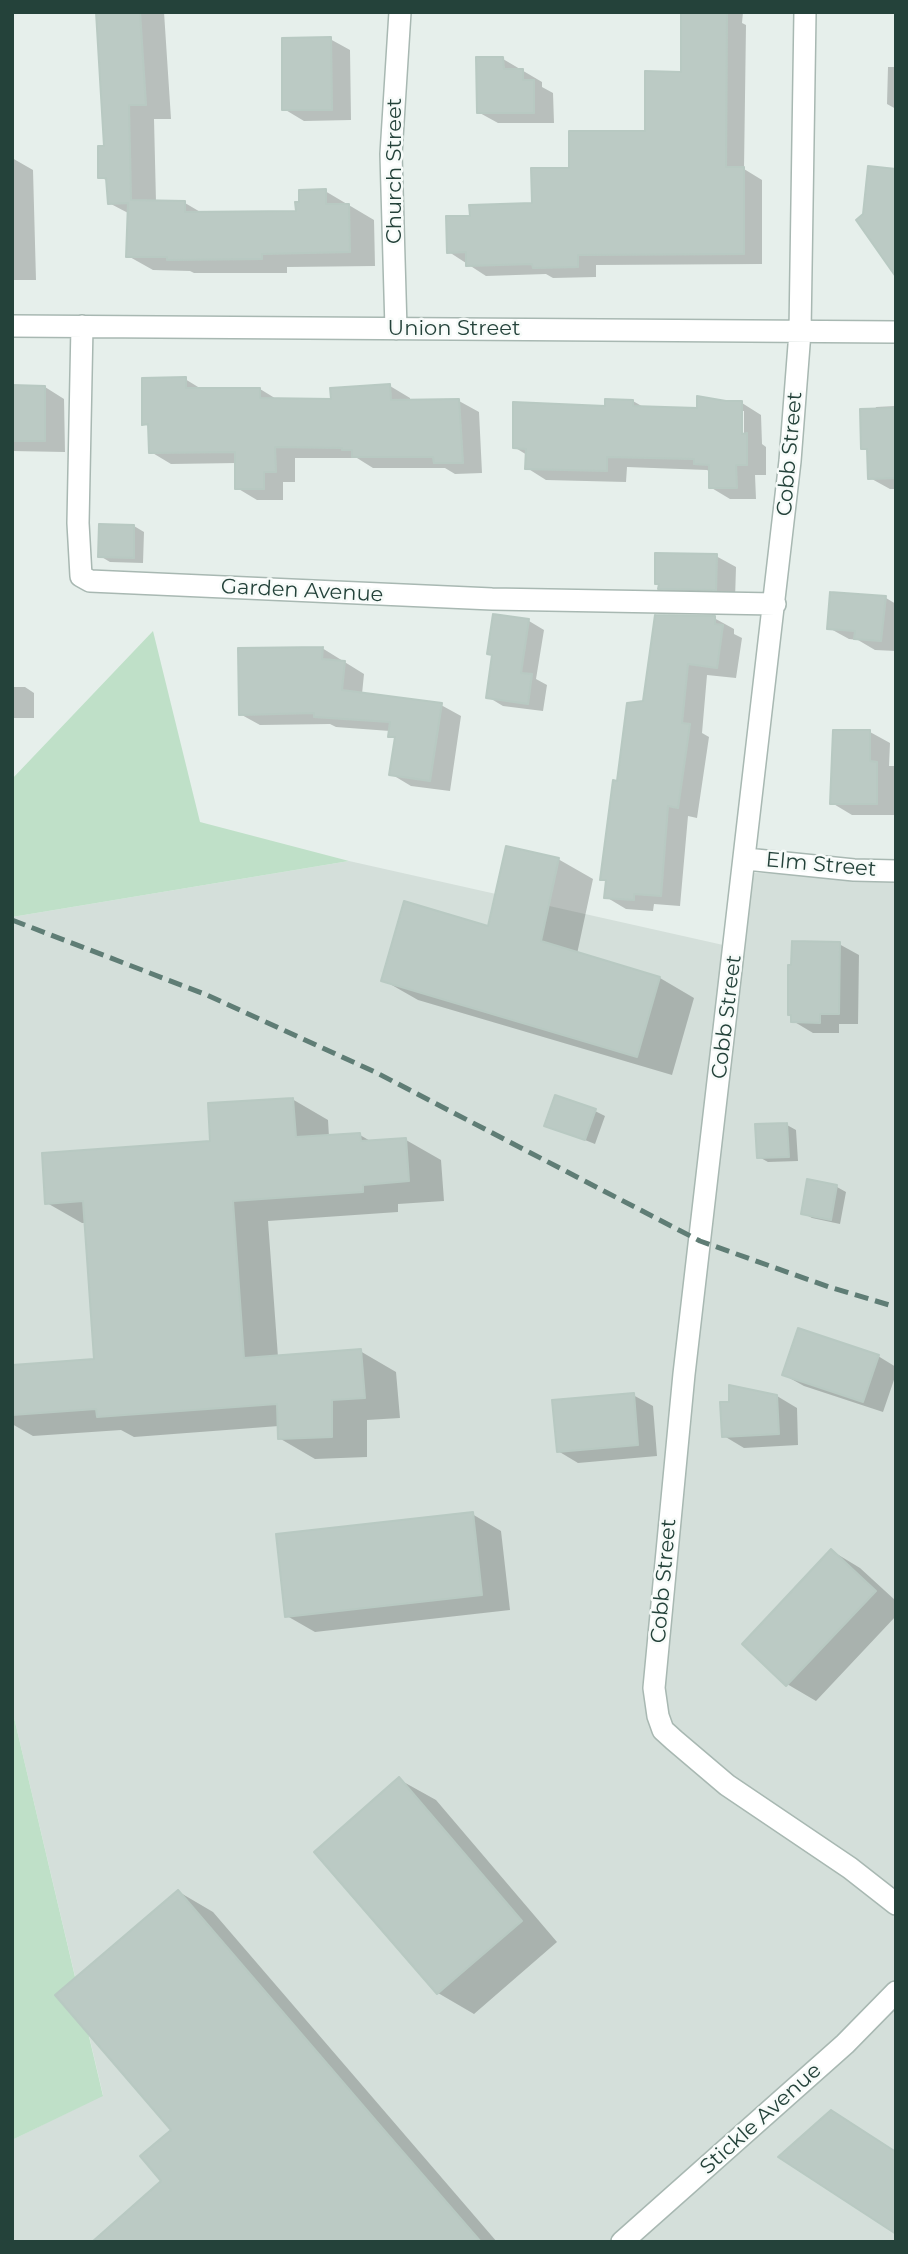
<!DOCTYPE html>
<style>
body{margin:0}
#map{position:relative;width:908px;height:2254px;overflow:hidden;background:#e6efeb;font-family:Montserrat,sans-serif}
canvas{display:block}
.frame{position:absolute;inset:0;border:14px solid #24423a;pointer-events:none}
</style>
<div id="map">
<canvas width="908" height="2254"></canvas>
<div class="frame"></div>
</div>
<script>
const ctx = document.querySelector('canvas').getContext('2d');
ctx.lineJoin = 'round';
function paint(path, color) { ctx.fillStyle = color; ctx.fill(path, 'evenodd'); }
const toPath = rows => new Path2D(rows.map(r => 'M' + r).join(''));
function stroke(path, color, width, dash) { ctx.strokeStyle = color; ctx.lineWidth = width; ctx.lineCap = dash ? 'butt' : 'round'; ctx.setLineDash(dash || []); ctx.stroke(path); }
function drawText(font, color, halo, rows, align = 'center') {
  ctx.font = font + ' Montserrat,sans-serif'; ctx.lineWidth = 5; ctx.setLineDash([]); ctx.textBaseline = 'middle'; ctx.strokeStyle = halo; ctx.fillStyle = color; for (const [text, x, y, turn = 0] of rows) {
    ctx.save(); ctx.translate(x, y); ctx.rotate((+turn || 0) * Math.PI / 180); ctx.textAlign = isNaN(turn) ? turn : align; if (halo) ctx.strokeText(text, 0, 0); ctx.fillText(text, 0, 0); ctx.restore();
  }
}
paint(toPath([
 [349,861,741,949,753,873,896,875,896,2242,12,2242,12,2140,103,2095,12,1709,12,917]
]), '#d4dfda');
paint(toPath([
 [153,631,200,822,349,861,12,917,12,779],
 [12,1709,103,2096,12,2140]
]), '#bfe0c8');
paint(toPath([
 [97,12,164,12,171,119,154,119,156,202,185,203,202,213,298,213,325,191,374,220,375,266,287,267,287,273,194,273,190,271,153,270,128,256,130,214,109,203,108,181,100,177,106,148],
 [682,12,743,12,742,23,746,25,744,169,762,180,762,264,596,265,596,277,553,278,546,274,486,276,449,252,472,217,534,205,571,169,646,133,682,73],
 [330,39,350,50,351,120,304,121,284,109],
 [503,59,542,82,542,87,553,93,554,123,498,123,478,112],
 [888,67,896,67,896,109,887,104],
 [12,158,33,170,36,280,12,280],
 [185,379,203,390,260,389,278,400,332,401,390,386,410,398,410,401,459,401,479,412,482,473,455,474,445,468,373,468,357,458,295,458,295,482,283,482,283,500,257,500,237,488,237,463,171,464,151,452,150,427,144,424],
 [12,387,45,387,64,399,65,452,12,451],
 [633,401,645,408,699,409,742,403,761,415,762,444,766,447,766,475,755,475,756,499,730,499,710,487,710,472,707,470,627,467,626,482,546,480,527,468,527,455,514,447,606,408],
 [740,411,744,411,744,442,741,442],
 [896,406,896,489,890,489,870,478,869,451,863,448,876,407],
 [134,526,144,532,143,563,110,562,100,556],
 [716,556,736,567,735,600,680,599,660,588,660,585,656,583],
 [886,598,896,604,896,651,875,650,858,640,849,639,829,628],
 [714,618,734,629,734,634,742,638,736,678,707,675,702,733,709,737,697,818,688,816,680,906,654,904,653,911,626,909,606,897,607,882,602,879,619,783,645,703],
 [529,621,544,630,536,679,547,685,543,711,503,706,488,697,493,656,489,653],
 [322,648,364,674,362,694,441,705,461,716,450,791,411,786,391,774,396,739,390,736,390,731,336,727,330,724,260,725,240,714],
 [12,687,25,687,34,693,34,718,12,718],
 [870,732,890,743,889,766,896,766,896,815,852,815,832,803],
 [558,859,593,879,577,954,660,978,694,998,672,1075,418,1000,383,980,489,928],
 [839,944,859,955,858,1024,839,1024,839,1033,813,1033,793,1021],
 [292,1099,328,1120,329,1137,360,1135,372,1142,406,1140,441,1160,444,1201,398,1204,398,1212,268,1221,278,1357,360,1351,396,1372,400,1418,367,1420,367,1457,315,1459,279,1438,279,1426,134,1437,121,1430,33,1436,12,1424,12,1367,96,1361,86,1223,82,1223,47,1203,212,1143],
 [595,1111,605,1116,595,1144,547,1125],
 [787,1125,796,1130,798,1161,768,1162,759,1157],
 [837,1187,846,1192,840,1224,812,1218,803,1213],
 [878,1356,896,1367,896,1374,883,1412,804,1386,784,1375],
 [633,1395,653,1406,657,1456,578,1463,558,1451],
 [777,1396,797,1408,798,1445,744,1448,724,1436],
 [472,1514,501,1531,510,1610,315,1632,287,1616],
 [832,1551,860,1568,896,1601,896,1616,816,1701,787,1684],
 [400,1780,436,1800,557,1942,474,2014,438,1993],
 [179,1892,213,1912,497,2242,120,2242,163,2181,173,2130]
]), '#0003');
const building = toPath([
 [96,12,140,12,146,105,129,105,131,200,185,201,185,212,296,211,295,202,299,202,299,190,326,189,326,204,349,204,350,252,262,254,262,259,167,260,167,257,126,257,128,203,108,204,106,178,98,178,98,146,104,146,96,12],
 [681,12,727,12,726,167,744,167,744,254,578,255,578,267,533,268,532,264,466,266,466,252,447,253,446,216,470,216,469,205,532,203,531,168,569,168,569,131,645,131,645,71,681,72,681,12],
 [331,37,332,110,282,110,282,38,331,37],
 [476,57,503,57,504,69,523,69,523,80,534,80,534,113,477,113,476,57],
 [868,166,896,169,896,277,856,220,863,214,868,166],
 [186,377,186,388,260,388,260,398,331,399,330,388,390,384,391,400,459,399,463,463,434,463,433,457,352,457,352,450,342,450,342,448,275,447,276,472,264,472,264,489,235,489,235,452,149,453,148,424,142,425,142,378,186,377],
 [12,385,45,386,45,441,12,441,12,385],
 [697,396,726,401,742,401,742,434,747,433,747,465,736,465,737,488,709,488,709,465,694,464,694,459,607,457,607,471,525,469,526,449,513,448,513,402,605,406,605,399,633,400,633,406,697,408,697,396],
 [896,408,896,478,868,479,867,449,861,449,860,409,896,408],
 [99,524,134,525,134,558,98,557,99,524],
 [655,553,717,554,716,590,658,589,659,584,655,584,655,553],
 [830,592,886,596,881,641,854,639,855,631,827,629,830,592],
 [493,614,529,619,521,673,532,674,528,704,486,698,492,655,487,654,493,614],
 [655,615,715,616,715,624,723,625,717,668,688,664,682,723,690,724,678,808,668,806,661,896,634,894,634,900,604,898,606,880,600,880,613,780,617,781,627,703,643,701,655,615],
 [323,647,322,659,345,661,342,690,442,703,430,781,389,775,395,737,388,737,390,722,314,717,314,713,239,715,238,648,323,647],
 [833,730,870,730,870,761,877,762,877,804,830,804,833,730],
 [506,846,559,858,541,941,660,977,637,1057,381,981,404,901,488,926,506,846],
 [792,941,840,942,839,1014,820,1014,820,1023,791,1022,791,1015,788,1015,788,965,791,965,792,941],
 [555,1095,596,1109,585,1140,544,1126,555,1095],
 [293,1098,296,1137,360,1133,361,1141,406,1138,409,1181,363,1185,363,1192,233,1201,244,1358,361,1349,365,1398,332,1400,332,1437,278,1439,277,1404,97,1417,96,1409,12,1415,12,1365,94,1359,83,1201,45,1204,42,1153,210,1141,208,1103,293,1098],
 [787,1123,789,1157,757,1158,755,1124,787,1123],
 [807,1179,837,1185,831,1220,801,1214,807,1179],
 [798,1328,879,1355,863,1402,782,1375,798,1328],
 [729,1385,777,1395,779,1434,722,1437,720,1402,729,1402,729,1385],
 [634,1393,638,1445,557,1452,552,1400,634,1393],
 [473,1512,482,1595,285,1617,276,1534,473,1512],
 [831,1549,876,1591,786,1686,742,1644,831,1549],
 [399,1777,522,1921,437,1994,314,1852,399,1777],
 [178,1890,390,2137,481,2242,92,2242,161,2181,140,2156,171,2130,55,1995,178,1890],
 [831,2110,896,2152,896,2234,778,2157,831,2110]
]);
paint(building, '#bbcac4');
stroke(building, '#b8c9c2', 2);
const street = toPath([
 [805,12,800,332,790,461,684,1374,654,1688,658,1716,663,1730,674,1740,727,1785,850,1868,896,1904],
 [12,326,896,332],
 [82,326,78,523,81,576,90,581,492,599,775,604],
 [396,329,391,154,400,12],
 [746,859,854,870,896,871],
 [622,2242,845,2044,896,1992]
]);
stroke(street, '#a8b8b2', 24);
stroke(street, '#fff', 21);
stroke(toPath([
 [12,920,207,995,377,1073,700,1241,829,1287,896,1307]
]), '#5f7d75', 5, [14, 7]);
drawText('21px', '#24423a', '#f7fbf9', [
 ["Church Street",395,171,-90],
 ["Union Street",454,329],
 ["Cobb Street",790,454,-85],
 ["Garden Avenue",302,591,3],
 ["Elm Street",821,865,5],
 ["Cobb Street",727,1017,-83],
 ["Cobb Street",664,1581,-85],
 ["Stickle Avenue",761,2119,-42]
]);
</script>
